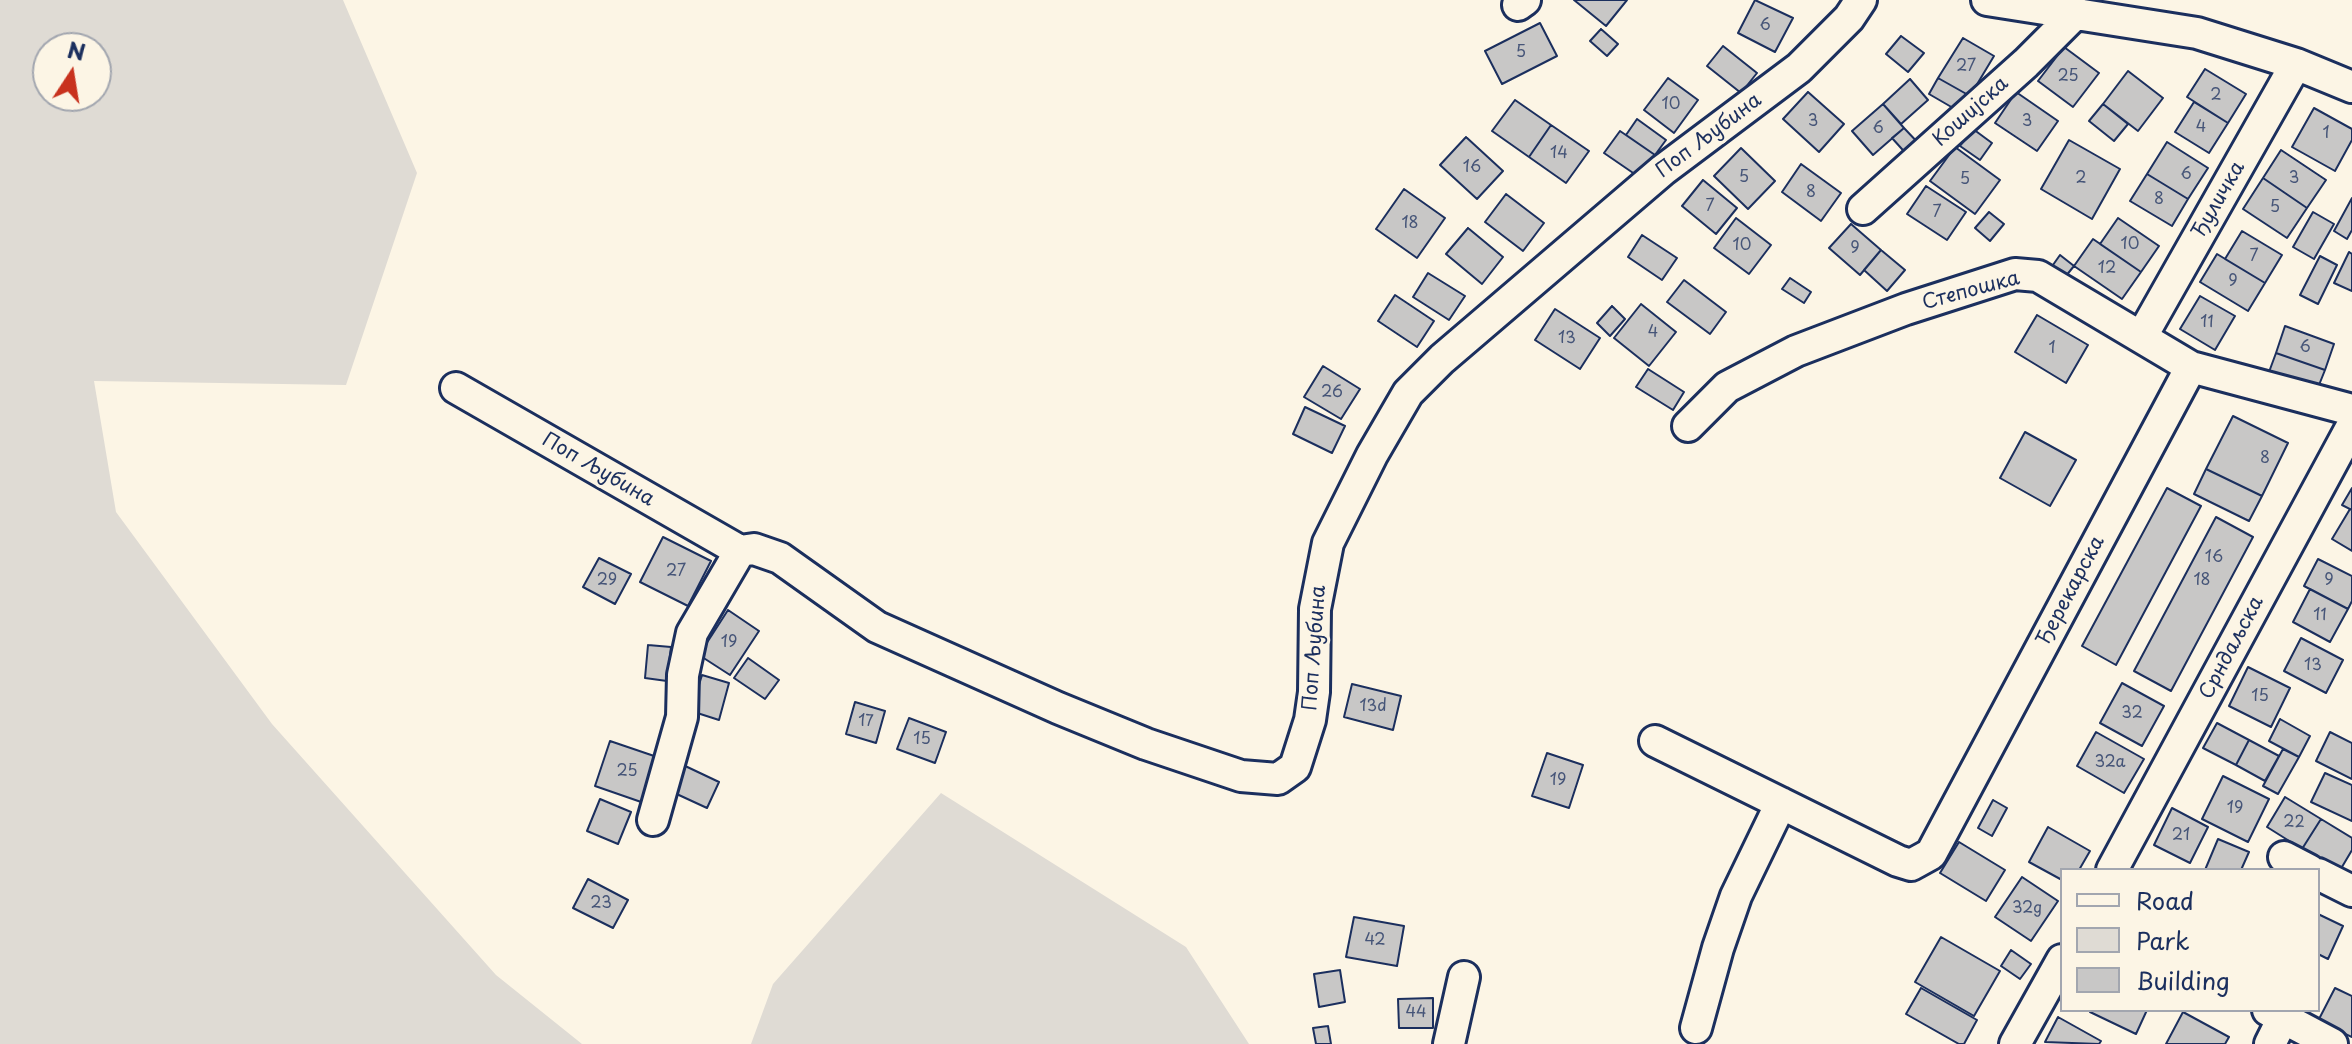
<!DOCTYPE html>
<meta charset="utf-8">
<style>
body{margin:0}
#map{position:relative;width:2352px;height:1044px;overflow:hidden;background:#fcf5e5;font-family:"Playpen Sans",sans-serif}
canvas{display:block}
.legend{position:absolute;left:2060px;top:868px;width:260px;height:144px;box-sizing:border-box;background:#fcf5e5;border:2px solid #a2a6af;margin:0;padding:10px 14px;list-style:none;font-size:24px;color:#1b2f5e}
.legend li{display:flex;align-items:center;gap:16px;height:40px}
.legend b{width:40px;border:2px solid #a2a6af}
.north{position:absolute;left:32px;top:32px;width:80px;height:80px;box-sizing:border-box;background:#fcf5e5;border:2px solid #a2a6af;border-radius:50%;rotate:12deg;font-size:22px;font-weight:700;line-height:32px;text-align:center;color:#1b2f5e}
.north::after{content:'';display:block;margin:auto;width:28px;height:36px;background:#c8321e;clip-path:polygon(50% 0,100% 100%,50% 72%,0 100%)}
</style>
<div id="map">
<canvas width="2352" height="1044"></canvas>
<ul class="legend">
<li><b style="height:10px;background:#fcf5e5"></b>Road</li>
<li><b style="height:22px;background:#dfdbd4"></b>Park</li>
<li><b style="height:22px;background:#c8c7c6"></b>Building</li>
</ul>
<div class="north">N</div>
</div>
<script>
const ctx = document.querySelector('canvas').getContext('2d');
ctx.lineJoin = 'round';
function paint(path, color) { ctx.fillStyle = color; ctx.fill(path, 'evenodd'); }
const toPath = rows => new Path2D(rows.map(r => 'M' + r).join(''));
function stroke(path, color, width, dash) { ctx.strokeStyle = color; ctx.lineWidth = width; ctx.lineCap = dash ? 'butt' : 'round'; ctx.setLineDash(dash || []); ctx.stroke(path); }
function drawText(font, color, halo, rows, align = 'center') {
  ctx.font = font + ' "Playpen Sans",sans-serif'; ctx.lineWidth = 6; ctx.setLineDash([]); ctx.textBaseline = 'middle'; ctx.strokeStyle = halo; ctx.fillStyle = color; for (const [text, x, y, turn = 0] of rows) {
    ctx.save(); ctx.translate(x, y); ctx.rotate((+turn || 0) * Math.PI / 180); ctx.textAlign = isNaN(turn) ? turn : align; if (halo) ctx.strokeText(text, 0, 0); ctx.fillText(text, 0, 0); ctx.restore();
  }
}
paint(toPath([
 [0,0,343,0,417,173,346,385,94,381,116,512,272,724,496,975,582,1044,0,1044],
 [48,48,96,48,96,96,48,96],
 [941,793,1186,947,1249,1044,751,1044,773,984]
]), '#dfdbd4');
const building = toPath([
 [1574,0,1627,0,1606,26,1574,0],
 [1755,0,1793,18,1775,52,1738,33,1755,0],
 [1540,23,1557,56,1502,84,1485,51,1540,23],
 [1601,29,1618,44,1607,56,1590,41,1601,29],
 [1901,36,1924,53,1908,72,1886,54,1901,36],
 [1963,38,1994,56,1970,96,1938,78,1963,38],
 [1723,46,1757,73,1741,93,1707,66,1723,46],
 [2064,47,2099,73,2073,107,2038,81,2064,47],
 [2205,69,2246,94,2228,123,2187,97,2205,69],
 [2128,71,2163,98,2138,131,2103,104,2128,71],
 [1668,78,1698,100,1674,133,1644,110,1668,78],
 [1938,78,1970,96,1960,112,1929,94,1938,78],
 [1910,79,1928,100,1901,124,1883,104,1910,79],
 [1808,92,1844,124,1819,152,1783,119,1808,92],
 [2016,92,2058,121,2037,151,1995,123,2016,92],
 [1515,100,1551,125,1529,157,1492,131,1515,100],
 [2194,102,2228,123,2209,153,2175,132,2194,102],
 [1883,104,1904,128,1873,155,1852,131,1883,104],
 [2103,104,2128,124,2114,141,2089,121,2103,104],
 [2314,108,2352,129,2352,140,2335,171,2292,147,2314,108],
 [1637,119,1666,140,1655,155,1626,135,1637,119],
 [1551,125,1589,151,1566,183,1529,157,1551,125],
 [1904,128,1922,147,1910,158,1892,138,1904,128],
 [1973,129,1992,143,1980,160,1960,146,1973,129],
 [1620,131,1655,155,1639,177,1604,153,1620,131],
 [1466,137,1503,171,1477,199,1440,165,1466,137],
 [2069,140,2120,169,2092,219,2041,189,2069,140],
 [2167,142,2208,168,2188,199,2147,174,2167,142],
 [1955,147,2000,180,1975,214,1930,181,1955,147],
 [1741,148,1775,181,1748,209,1714,176,1741,148],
 [2281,150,2326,180,2307,208,2263,178,2281,150],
 [1801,164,1841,193,1821,221,1782,192,1801,164],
 [2147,174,2188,199,2172,226,2130,201,2147,174],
 [2263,178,2307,208,2287,238,2243,209,2263,178],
 [1703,180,1737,208,1716,234,1682,206,1703,180],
 [1926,186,1966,212,1947,240,1907,214,1926,186],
 [1404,189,1445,218,1417,258,1376,229,1404,189],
 [1506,194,1544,223,1523,251,1485,222,1506,194],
 [2352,198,2352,230,2347,239,2334,231,2352,198],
 [1989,212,2004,224,1990,241,1975,228,1989,212],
 [2313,212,2334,224,2314,259,2293,247,2313,212],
 [1736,218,1771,245,1749,274,1714,248,1736,218],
 [2118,218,2159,246,2141,272,2100,244,2118,218],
 [1851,224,1881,250,1860,275,1829,248,1851,224],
 [1468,228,1503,257,1482,284,1446,254,1468,228],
 [2242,231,2282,255,2265,283,2225,259,2242,231],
 [1642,235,1677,258,1662,280,1628,257,1642,235],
 [2093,239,2141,272,2122,299,2074,266,2093,239],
 [1881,250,1905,270,1887,291,1864,270,1881,250],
 [2349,252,2352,254,2352,291,2334,283,2349,252],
 [2217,254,2265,283,2248,311,2200,282,2217,254],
 [2060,255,2074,266,2061,282,2048,272,2060,255],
 [2320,256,2337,265,2318,304,2300,295,2320,256],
 [1428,273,1465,296,1449,320,1413,297,1428,273],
 [1790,278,1811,292,1804,303,1782,289,1790,278],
 [1684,280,1726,312,1710,334,1667,302,1684,280],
 [1395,295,1434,321,1417,347,1378,321,1395,295],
 [2200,296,2235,316,2215,350,2180,329,2200,296],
 [1641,304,1676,332,1649,366,1614,338,1641,304],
 [1612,306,1625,319,1610,336,1597,323,1612,306],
 [1555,309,1600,338,1580,369,1535,340,1555,309],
 [2037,315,2088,345,2066,383,2015,352,2037,315],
 [2285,326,2334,344,2325,370,2276,353,2285,326],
 [2276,353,2325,370,2317,390,2269,372,2276,353],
 [1323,366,1360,389,1341,419,1304,397,1323,366],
 [1648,369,1684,392,1673,410,1636,387,1648,369],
 [1305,407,1345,426,1332,453,1293,434,1305,407],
 [2233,416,2288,443,2262,496,2206,469,2233,416],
 [2025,432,2076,460,2050,506,2000,478,2025,432],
 [2206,469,2262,496,2249,521,2194,494,2206,469],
 [2167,488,2201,506,2116,665,2082,646,2167,488],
 [2352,488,2352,510,2342,505,2352,488],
 [2350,509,2352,510,2352,551,2332,539,2350,509],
 [2216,517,2253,537,2171,691,2134,671,2216,517],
 [663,537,711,561,688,606,640,582,663,537],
 [599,558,631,574,615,604,583,587,599,558],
 [2318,559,2352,576,2352,601,2348,609,2304,586,2318,559],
 [2310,589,2348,609,2330,642,2293,622,2310,589],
 [728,610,759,631,730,675,699,655,728,610],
 [2301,638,2343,660,2326,693,2284,671,2301,638],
 [648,645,671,647,667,681,645,678,648,645],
 [748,658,779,680,765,699,734,678,748,658],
 [2248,667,2290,688,2271,727,2229,706,2248,667],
 [702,675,729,683,719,720,691,711,702,675],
 [2122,683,2164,706,2142,746,2100,723,2122,683],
 [1352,684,1401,696,1393,730,1344,717,1352,684],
 [855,702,885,711,876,743,846,734,855,702],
 [909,718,946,732,935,763,897,749,909,718],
 [2280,719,2310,736,2299,757,2269,741,2280,719],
 [2217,723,2249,740,2236,765,2203,748,2217,723],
 [2096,732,2144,759,2124,793,2077,766,2096,732],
 [2330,732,2352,743,2352,779,2316,761,2330,732],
 [2249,740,2279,756,2265,781,2236,765,2249,740],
 [610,741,660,758,644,803,595,786,610,741],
 [2283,749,2299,757,2278,794,2263,786,2283,749],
 [1547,753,1583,765,1569,808,1532,796,1547,753],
 [681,764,719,782,707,808,668,790,681,764],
 [2325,773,2352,785,2352,821,2311,802,2325,773],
 [2223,776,2269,799,2248,842,2202,819,2223,776],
 [2285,797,2321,819,2302,849,2267,827,2285,797],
 [600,799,631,812,618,844,587,831,600,799],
 [1993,800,2007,808,1992,836,1978,828,1993,800],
 [2172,808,2208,827,2190,863,2154,845,2172,808],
 [2321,819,2352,838,2352,850,2339,872,2302,849,2321,819],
 [2048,827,2090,851,2079,870,2062,870,2062,880,2029,862,2048,827],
 [2218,839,2249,852,2241,870,2205,870,2218,839],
 [1959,842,2005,870,1986,901,1940,873,1959,842],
 [2022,877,2058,901,2031,941,1995,917,2022,877],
 [588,879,628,900,613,928,573,908,588,879],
 [2318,914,2343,926,2328,959,2318,954,2318,914],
 [1354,917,1404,926,1397,966,1346,957,1354,917],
 [1941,937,2000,971,1974,1016,1915,982,1941,937],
 [2011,950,2031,964,2020,979,2001,966,2011,950],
 [1340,970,1345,1002,1319,1007,1314,974,1340,970],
 [1921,988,1977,1020,1964,1044,1959,1044,1906,1014,1921,988],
 [2335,988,2352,996,2352,1037,2318,1021,2335,988],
 [1433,998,1433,1028,1399,1028,1398,999,1433,998],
 [2091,1010,2147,1010,2136,1034,2090,1012,2091,1010],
 [2183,1012,2229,1037,2225,1044,2166,1044,2183,1012],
 [2058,1017,2101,1041,2099,1044,2045,1042,2058,1017],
 [1328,1026,1331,1044,1316,1044,1313,1028,1328,1026]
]);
paint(building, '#c8c7c6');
stroke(building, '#1b2f5e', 2);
const minor = toPath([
 [1987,0,2197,33,2296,64,2352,87],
 [1518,5,1525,0],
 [1863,209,2026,63,2076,13,2067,2],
 [2142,336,2296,64],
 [456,388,740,551],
 [1688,426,1727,387,1796,351,1906,309,2015,274,2038,276,2191,367,2352,410],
 [1655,741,1898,861,1911,865,1931,854,2191,367],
 [653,820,682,717,683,675,692,633,740,551,754,549,780,558,877,627,1058,708,1146,744,1241,776,1278,779,1295,767,1310,720,1314,692,1315,609,1328,543,1372,455,1408,393,1442,359,1663,170,1799,68,1849,18,1861,0],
 [2284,857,2309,870],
 [2112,870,2352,426],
 [2318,874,2352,891],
 [2268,1010,2332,1044],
 [1696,1028,1718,948,1736,896,1781,803],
 [1449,1044,1464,977],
 [2015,1044,2062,960],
 [2270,1044,2283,1018]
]);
stroke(minor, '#1b2f5e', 36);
stroke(minor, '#fcf5e5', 30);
drawText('16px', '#465578', null, [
 ["6",1765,26],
 ["5",1521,53],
 ["27",1966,67],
 ["25",2068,77],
 ["2",2216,96],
 ["10",1671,105],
 ["3",1813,122],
 ["3",2027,122],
 ["4",2201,128],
 ["6",1878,129],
 ["1",2326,134],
 ["14",1559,154],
 ["16",1472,168],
 ["6",2186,175],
 ["5",1744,178],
 ["2",2081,179],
 ["3",2294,179],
 ["5",1965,180],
 ["8",1811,193],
 ["8",2159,200],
 ["7",1710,207],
 ["5",2275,208],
 ["7",1937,213],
 ["18",1410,224],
 ["10",2130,245],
 ["10",1742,246],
 ["9",1855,249],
 ["7",2254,257],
 ["12",2107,269],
 ["9",2233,282],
 ["11",2207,323],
 ["4",1653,333],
 ["13",1567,339],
 ["6",2305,348],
 ["1",2052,349],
 ["26",1332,393],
 ["8",2265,459],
 ["16",2214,558],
 ["27",676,572],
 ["29",607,581],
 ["18",2202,581],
 ["9",2329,581],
 ["11",2320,616],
 ["19",729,643],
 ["13",2313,666],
 ["15",2260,697],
 ["13d",1373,707],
 ["32",2132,714],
 ["17",866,722],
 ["15",922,740],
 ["32a",2110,763],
 ["25",627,772],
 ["19",1558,781],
 ["19",2235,809],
 ["22",2294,823],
 ["21",2181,836],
 ["23",601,904],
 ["32g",2027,909],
 ["42",1375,941],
 ["44",1416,1013]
]);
drawText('20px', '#1b2f5e', '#fcf5e5', [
 ["Кошијска",1971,112,-42],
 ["Поп Љубина",1709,136,-37],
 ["Ђуличка",2219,200,-60],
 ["Степошка",1971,291,-15],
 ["Поп Љубина",598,470,30],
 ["Ђерекарска",2071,591,-62],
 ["Поп Љубина",1315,648,-86],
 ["Срндаљска",2232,648,-62]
]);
</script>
